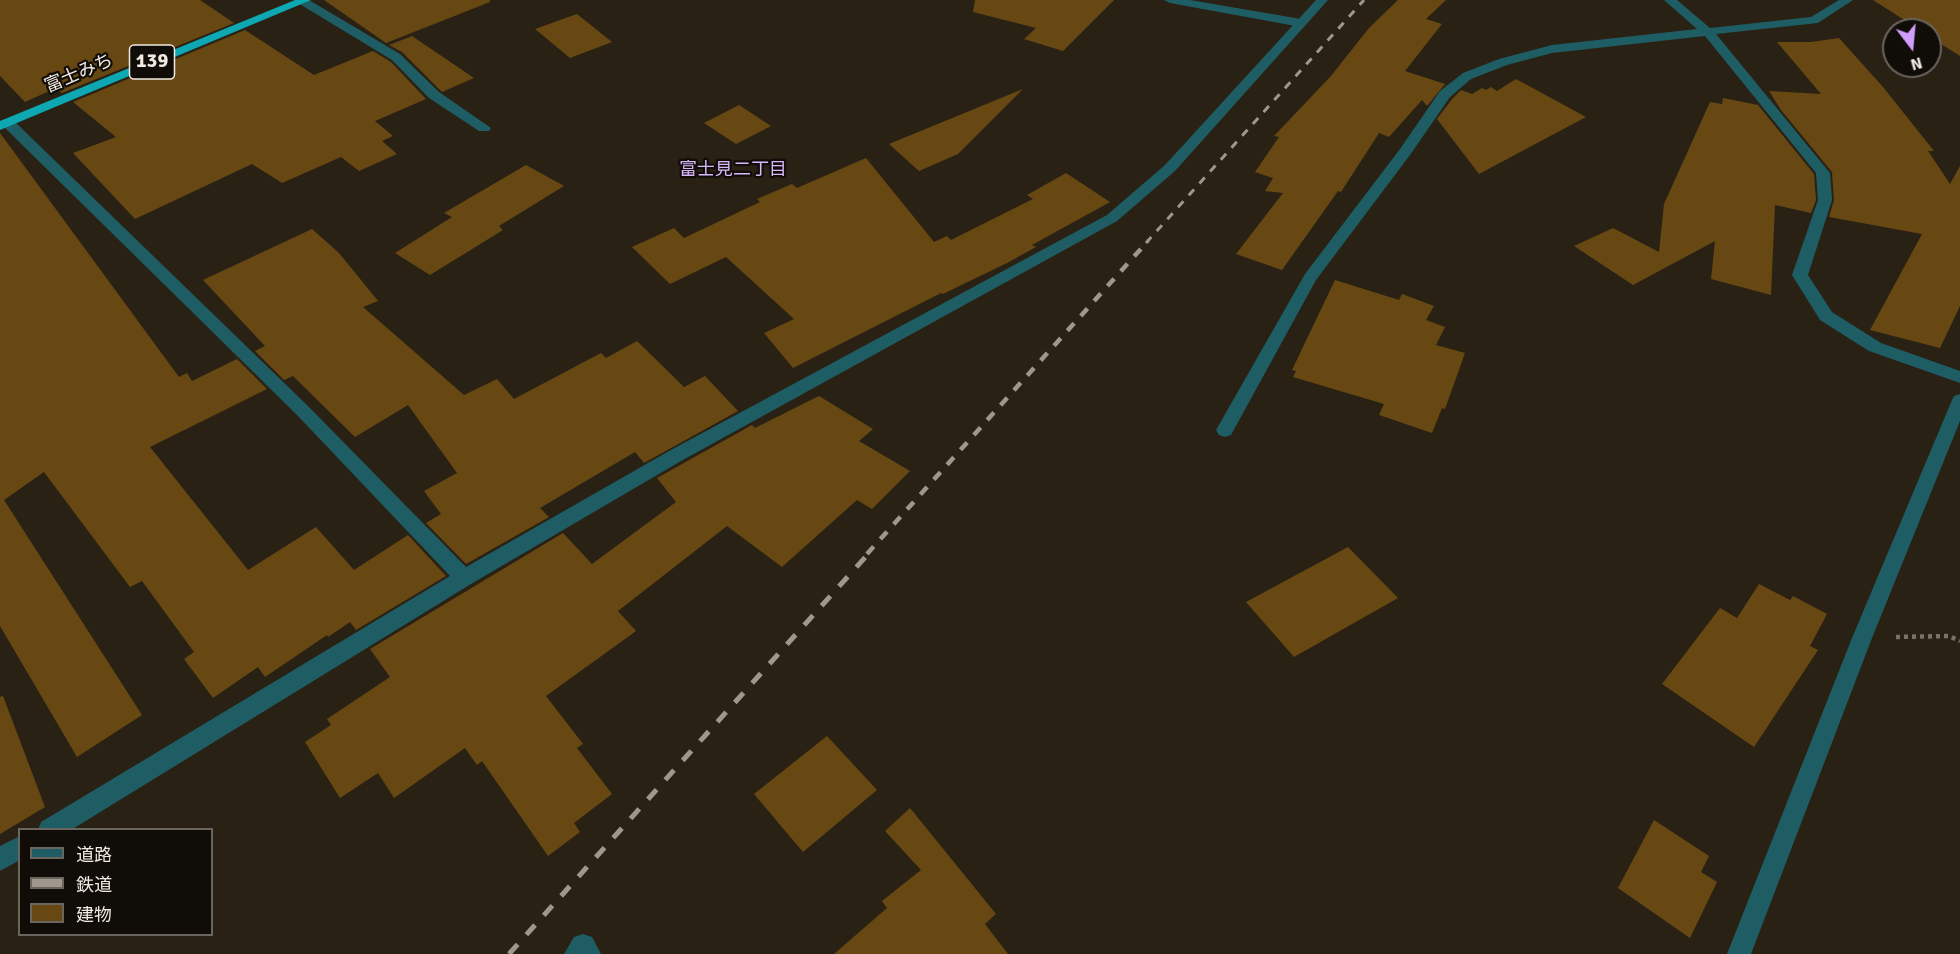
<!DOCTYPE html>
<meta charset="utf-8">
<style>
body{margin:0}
#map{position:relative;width:1960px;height:954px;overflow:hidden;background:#2a2115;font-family:Signika,"Noto Sans JP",sans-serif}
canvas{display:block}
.legend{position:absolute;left:18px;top:828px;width:195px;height:108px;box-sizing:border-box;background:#100c07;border:2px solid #6a655e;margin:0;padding:8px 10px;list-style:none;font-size:18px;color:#f0eae1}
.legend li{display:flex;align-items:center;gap:12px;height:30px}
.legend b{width:30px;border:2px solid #6a655e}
.north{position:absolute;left:1882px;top:18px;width:60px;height:60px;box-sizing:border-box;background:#100c07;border:2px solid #6a655e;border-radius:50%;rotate:164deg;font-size:16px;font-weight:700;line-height:24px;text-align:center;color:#f0eae1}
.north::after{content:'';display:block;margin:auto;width:21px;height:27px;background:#d09dff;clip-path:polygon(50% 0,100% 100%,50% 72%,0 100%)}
</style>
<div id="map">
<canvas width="1960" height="954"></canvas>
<ul class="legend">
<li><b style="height:8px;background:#1e5d63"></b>道路</li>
<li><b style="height:8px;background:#9e978c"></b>鉄道</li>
<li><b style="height:16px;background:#674812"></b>建物</li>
</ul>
<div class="north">N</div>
</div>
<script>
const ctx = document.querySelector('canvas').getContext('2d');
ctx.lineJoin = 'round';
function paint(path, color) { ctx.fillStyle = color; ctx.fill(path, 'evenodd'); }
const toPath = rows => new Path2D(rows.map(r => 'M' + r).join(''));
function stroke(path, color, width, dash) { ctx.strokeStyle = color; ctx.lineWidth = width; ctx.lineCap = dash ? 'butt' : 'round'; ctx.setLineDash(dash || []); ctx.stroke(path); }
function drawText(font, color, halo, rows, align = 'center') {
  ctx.font = font + ' Signika,"Noto Sans JP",sans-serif'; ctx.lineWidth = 4.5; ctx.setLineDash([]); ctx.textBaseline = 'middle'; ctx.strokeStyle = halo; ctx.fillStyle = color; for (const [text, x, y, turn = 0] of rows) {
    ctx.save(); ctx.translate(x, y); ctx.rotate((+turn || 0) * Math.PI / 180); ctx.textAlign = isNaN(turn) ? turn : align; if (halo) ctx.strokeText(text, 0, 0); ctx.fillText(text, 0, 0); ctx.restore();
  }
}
paint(toPath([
 [0,0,200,0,234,23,62,93,56,88,25,102,0,76],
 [324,0,490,0,490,2,386,43],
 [975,0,1114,0,1063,51,1024,39,1036,28,973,12],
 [1398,0,1446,0,1426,19,1442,24,1405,71,1445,84,1427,106,1422,100,1389,137,1379,133,1341,192,1338,191,1282,270,1236,254,1283,193,1265,191,1273,178,1255,172,1279,137,1274,136,1331,76,1369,28],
 [1873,0,1960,0,1960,56,1930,37,1930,30,1920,30],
 [577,14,612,42,570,58,535,29],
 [245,30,314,75,373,51,391,62,426,99,375,121,393,136,382,141,397,154,359,171,341,157,282,183,252,164,135,219,73,153,116,137,73,102],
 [412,36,474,78,442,92,402,52,389,45],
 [1839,38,1883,87,1934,151,1928,151,1950,184,1960,166,1960,306,1940,348,1870,330,1922,234,1829,217,1834,200,1832,172,1781,110,1769,91,1821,94,1777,42,1811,42],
 [1516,79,1586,117,1479,174,1437,119,1452,99,1461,90,1472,94,1482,88,1486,90,1491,87,1497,91],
 [1023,89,958,154,919,171,889,144],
 [1723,98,1758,105,1814,174,1816,200,1811,213,1775,205,1771,295,1711,279,1715,241,1633,285,1574,246,1613,228,1659,252,1664,204,1710,102,1722,104],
 [739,105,771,126,736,144,704,123],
 [0,133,179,377,187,373,192,381,237,359,267,389,150,447,248,570,316,527,354,570,408,535,446,576,356,630,350,622,328,637,327,635,265,677,258,667,213,698,184,659,194,652,142,581,130,587,44,472,4,500,142,715,77,757,0,626],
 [866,158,934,242,947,236,951,240,1033,199,1027,195,1066,173,1110,202,1032,245,1036,247,1007,263,943,294,941,293,793,368,764,333,794,319,726,257,670,284,632,247,674,228,684,238,760,202,757,199,792,184,797,188],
 [526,165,564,186,499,226,503,230,430,275,395,253,452,217,444,213],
 [312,229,339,253,378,301,363,307,464,395,497,379,514,399,601,353,606,358,637,341,684,387,705,376,738,411,644,463,635,452,540,508,549,517,466,564,426,523,441,514,424,491,457,473,408,405,355,437,293,376,284,380,255,351,265,346,203,280],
 [1335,280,1399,300,1402,294,1434,306,1426,320,1445,327,1436,345,1465,353,1445,409,1442,408,1432,433,1379,415,1384,404,1293,377,1296,371,1292,370],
 [819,396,873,429,859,441,910,471,872,509,857,500,782,567,727,526,618,611,636,631,546,696,583,744,577,748,612,794,574,823,580,832,548,856,482,761,477,765,465,748,394,798,378,773,340,798,305,742,331,725,327,719,390,677,370,649,563,533,592,564,676,502,657,478,752,425,755,428],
 [1348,547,1398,598,1294,657,1246,602],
 [1759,584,1790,600,1793,596,1827,614,1810,646,1818,650,1754,747,1662,684,1720,608,1737,618],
 [3,696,45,807,0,834,0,697],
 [827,736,877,790,803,852,754,794],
 [910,808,996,914,985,924,1008,954,834,954,887,908,882,901,921,870,885,831],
 [1654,820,1709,856,1701,872,1717,882,1690,938,1618,888]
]), '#674812');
stroke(toPath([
 [1896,637,1949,636,1960,641]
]), '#797267', 4.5, [4, 4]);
paint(toPath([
 [297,0,309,0,400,54,439,92,491,128,489,131,479,131,429,98,392,60,298,3,297,0],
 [1164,0,1190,0,1301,19,1307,23,1301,27,1170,3,1164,0],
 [583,934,592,937,601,954,564,954,574,937,583,934]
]), '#1e5d63');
paint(toPath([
 [1316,0,1328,0,1175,171,1117,221,681,461,471,584,71,830,38,830,41,822,450,576,297,415,3,126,1,123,3,120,13,120,309,407,466,567,669,451,1107,215,1165,165,1316,0],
 [1664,0,1677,0,1710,28,1811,17,1839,0,1853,0,1818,23,1716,34,1830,173,1832,200,1808,275,1832,312,1881,343,1960,371,1960,383,1869,351,1820,320,1792,275,1818,200,1816,173,1705,36,1552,53,1507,65,1471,79,1450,97,1410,155,1316,280,1231,435,1225,437,1219,435,1216,430,1305,274,1400,149,1440,91,1463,73,1499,59,1552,45,1697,29,1664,0],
 [1960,394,1960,421,1872,638,1751,954,1727,954,1852,638,1952,400,1954,396,1960,394],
 [20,836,20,860,0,871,0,846,20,836]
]), '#1e5d63');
paint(toPath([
 [295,0,311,0,0,130,0,121,295,0]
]), '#0ea8b3');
stroke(toPath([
 [1146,243,1364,0]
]), '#9e978c', 3, [8, 8]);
stroke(toPath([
 [867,554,1148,241]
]), '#9e978c', 4.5, [10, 10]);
stroke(toPath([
 [509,954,869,553]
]), '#9e978c', 5, [13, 13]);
drawText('18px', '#f0eae1', '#100c07', [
 ["富士みち",79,74,-23]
]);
drawText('18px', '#d8b6fa', '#100c07', [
 ["富士見二丁目",733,170]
]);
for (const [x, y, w] of [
 [152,62,45]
]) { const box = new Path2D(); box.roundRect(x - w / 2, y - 17, w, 34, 4.5); ctx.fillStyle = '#100c07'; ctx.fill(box); stroke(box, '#f0eae1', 1.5); }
drawText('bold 20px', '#f0eae1', null, [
 ["139",152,62]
]);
</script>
